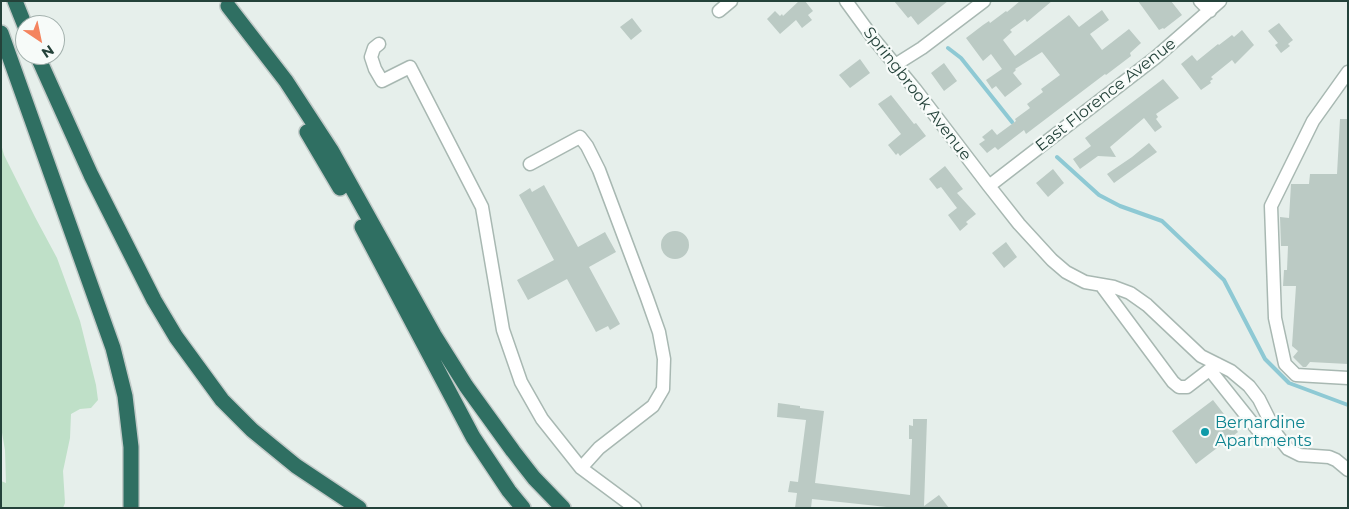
<!DOCTYPE html>
<style>
body{margin:0}
#map{position:relative;width:1349px;height:509px;overflow:hidden;background:#e6efeb;font-family:Montserrat,sans-serif}
canvas{display:block}
.frame{position:absolute;inset:0;border:2px solid #24423a;pointer-events:none}
.north{position:absolute;left:15px;top:15px;width:50px;height:50px;box-sizing:border-box;background:#f7fbf9;border:1px solid #a3b1ad;border-radius:50%;rotate:146deg;font-size:14px;font-weight:700;line-height:20px;text-align:center;color:#24423a}
.north::after{content:'';display:block;margin:auto;width:18px;height:22px;background:#f4845f;clip-path:polygon(50% 0,100% 100%,50% 72%,0 100%)}
</style>
<div id="map">
<canvas width="1349" height="509"></canvas>
<div class="frame"></div>
<div class="north">N</div>
</div>
<script>
const ctx = document.querySelector('canvas').getContext('2d');
ctx.lineJoin = 'round';
function paint(path, color) { ctx.fillStyle = color; ctx.fill(path, 'evenodd'); }
const toPath = rows => new Path2D(rows.map(r => 'M' + r).join(''));
function stroke(path, color, width, dash) { ctx.strokeStyle = color; ctx.lineWidth = width; ctx.lineCap = dash ? 'butt' : 'round'; ctx.setLineDash(dash || []); ctx.stroke(path); }
function drawText(font, color, halo, rows, align = 'center') {
  ctx.font = font + ' Montserrat,sans-serif'; ctx.lineWidth = 4.5; ctx.setLineDash([]); ctx.textBaseline = 'middle'; ctx.strokeStyle = halo; ctx.fillStyle = color; for (const [text, x, y, turn = 0] of rows) {
    ctx.save(); ctx.translate(x, y); ctx.rotate((+turn || 0) * Math.PI / 180); ctx.textAlign = isNaN(turn) ? turn : align; if (halo) ctx.strokeText(text, 0, 0); ctx.fillText(text, 0, 0); ctx.restore();
  }
}
paint(toPath([
 [1,144,4,155,35,217,57,258,80,321,96,385,98,400,91,408,80,409,71,414,70,438,63,471,65,503,63,508,1,508,1,481,6,483,5,450,1,427]
]), '#bfe0c8');
stroke(toPath([
 [948,48,961,58,1012,122],
 [1057,157,1099,195,1120,206,1162,221,1224,280,1265,359,1289,383,1348,405]
]), '#8ec9d4', 4);
paint(toPath([
 [799,1,805,1,813,11,808,15,812,20,802,28,796,20,780,34,767,19,775,11,780,16,782,14,783,16],
 [894,1,948,1,918,25,911,16,908,18],
 [1020,1,1052,1,1027,22,1025,19,1010,30,1012,32,1003,40,1015,56,1069,15,1079,27,1102,10,1109,20,1090,34,1102,50,1129,29,1141,43,1130,53,1131,56,1106,75,1105,74,1026,134,1024,130,998,150,995,147,987,153,979,144,985,140,982,137,992,129,997,135,1016,121,1015,119,1030,108,1027,104,1043,92,1041,89,1060,75,1042,52,1015,69,1016,70,1013,73,1022,84,1005,97,996,86,992,89,986,80,1002,69,991,54,983,61,966,38,983,25,989,21,990,23,1006,11,1007,12],
 [1138,1,1171,1,1182,15,1164,29,1163,28,1159,30],
 [632,18,642,31,631,40,620,27],
 [1279,23,1293,40,1288,44,1290,46,1281,53,1275,45,1278,43,1268,31],
 [1242,30,1254,45,1235,64,1232,60,1211,77,1213,79,1210,81,1211,83,1201,90,1181,64,1192,55,1197,61,1218,44,1219,45,1232,35,1234,37],
 [860,59,870,73,850,88,839,75],
 [944,63,957,81,944,91,931,73],
 [1163,79,1179,98,1156,114,1158,117,1156,119,1162,127,1155,132,1144,118,1110,147,1116,157,1098,156,1080,169,1073,159,1091,146,1085,138],
 [891,95,914,124,916,123,926,136,900,156,898,153,896,155,888,145,901,134,878,104],
 [1340,119,1348,119,1348,364,1310,362,1306,367,1303,367,1293,357,1298,351,1292,346,1296,286,1283,286,1284,270,1287,270,1288,246,1281,246,1280,217,1289,218,1291,184,1309,184,1310,174,1337,174],
 [1149,143,1157,152,1114,183,1107,174,1132,157],
 [945,166,963,189,957,193,976,214,966,222,968,224,960,231,948,215,957,208,941,187,937,189,929,179],
 [1053,169,1064,183,1048,197,1036,183],
 [544,185,578,247,605,232,616,252,589,267,620,324,610,330,608,326,596,332,567,279,528,300,517,280,554,260,519,195,530,188,532,192],
 '661 245a14 14 0 1 1 28 0a14 14 0 1 1-28 0Z',
 [1006,242,1017,257,1004,268,992,253],
 [1213,400,1238,432,1196,464,1172,431],
 [778,403,800,406,800,408,824,411,815,483,910,495,912,439,909,439,909,425,913,426,913,419,927,419,924,506,939,495,949,508,896,508,812,499,811,508,795,508,797,493,788,492,790,481,798,482,806,420,777,417]
]), '#bbcac4');
const minor = toPath([
 [846,1,873,38,915,89,989,186,1019,224,1052,260,1066,272,1085,282,1114,287,1130,293,1147,305,1201,356,1231,371,1249,386,1259,399,1277,435,1288,449,1300,455,1329,457,1336,460,1348,470],
 [1200,1,1210,11],
 [719,11,731,1],
 [379,44,374,48,371,57,375,69,382,81,410,67,482,207,503,330,521,382,542,419,581,468,635,508],
 [895,65,922,48,984,1],
 [1348,72,1313,121,1271,206,1275,318,1285,364,1296,375,1348,378],
 [530,164,580,137,587,146,599,170,647,298,659,332,664,359,663,389,653,406,599,448,581,468],
 [989,186,1155,58,1220,1],
 [1101,285,1173,382,1179,387,1187,387,1217,364],
 [1210,370,1257,429,1269,436,1277,435]
]);
const highway = toPath([
 [15,1,25,26],
 [228,6,286,81,331,150,434,335,466,386,513,451,534,478,563,508],
 [1,33,113,348,125,396,131,447,131,508],
 [37,55,91,175,154,300,176,337,222,400,252,430,296,466,359,508],
 [307,132,340,188],
 [362,227,473,437,509,491,523,508]
]);
stroke(minor, '#a8b8b2', 15);
stroke(highway, '#c2cac8', 18);
stroke(minor, '#fff', 12);
stroke(highway, '#2f6f62', 15);
for (const [x, y, r, color] of [
 [1205,432,5,"#0f9aa8"]
]) { const dot = new Path2D(); dot.arc(x, y, r, 0, 2 * Math.PI); ctx.fillStyle = color; ctx.fill(dot); stroke(dot, '#f7fbf9', 2); }
drawText('16px', '#24423a', '#f7fbf9', [
 ["Springbrook Avenue",917,94,52],
 ["East Florence Avenue",1106,95,-38]
]);
drawText('16px', '#0d838f', '#f7fbf9', [
 ["Bernardine",1215,423],
 ["Apartments",1215,441]
], 'left');
</script>
